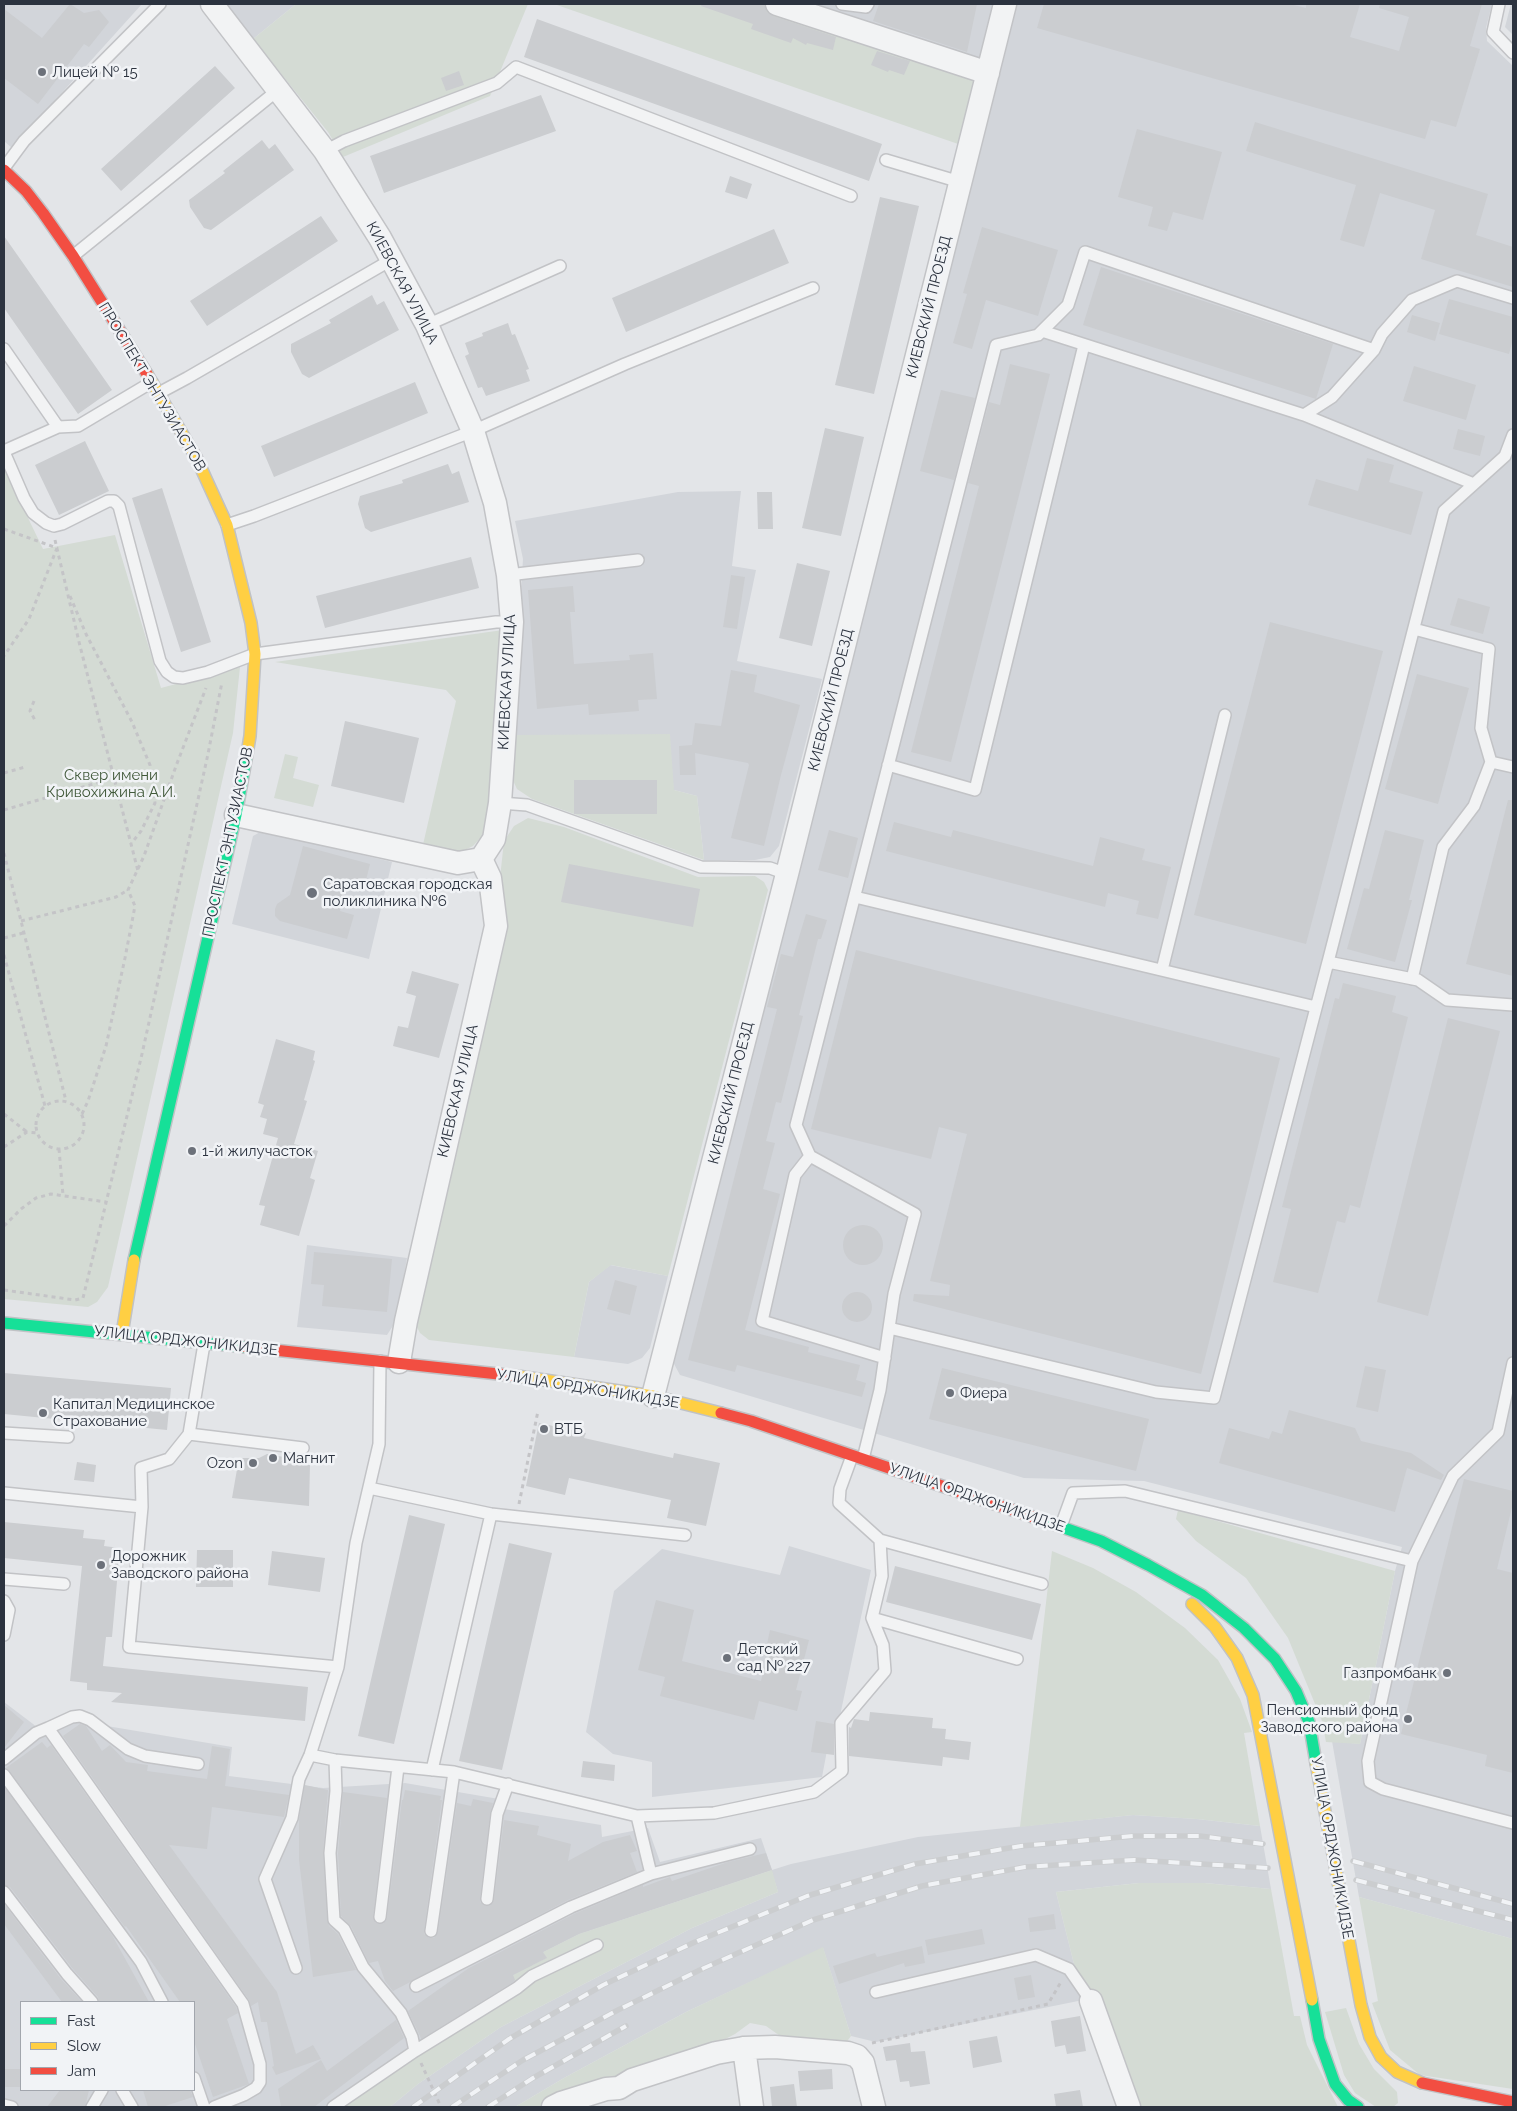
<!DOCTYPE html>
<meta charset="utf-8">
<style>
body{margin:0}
#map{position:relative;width:1517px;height:2111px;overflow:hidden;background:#e3e5e8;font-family:Raleway,sans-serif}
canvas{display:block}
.frame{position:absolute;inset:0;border:5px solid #2c333f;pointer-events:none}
.legend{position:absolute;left:20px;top:2001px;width:175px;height:90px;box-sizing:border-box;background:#f1f3f6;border:1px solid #a2a6ad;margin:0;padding:6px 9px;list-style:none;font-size:15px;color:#2c333f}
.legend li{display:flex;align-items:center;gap:10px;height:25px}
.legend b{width:25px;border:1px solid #a2a6ad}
</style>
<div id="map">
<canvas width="1517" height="2111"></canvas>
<div class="frame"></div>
<ul class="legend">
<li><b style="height:6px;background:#16e098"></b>Fast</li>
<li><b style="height:6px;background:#ffcf43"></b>Slow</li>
<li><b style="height:6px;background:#f24e42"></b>Jam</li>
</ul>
</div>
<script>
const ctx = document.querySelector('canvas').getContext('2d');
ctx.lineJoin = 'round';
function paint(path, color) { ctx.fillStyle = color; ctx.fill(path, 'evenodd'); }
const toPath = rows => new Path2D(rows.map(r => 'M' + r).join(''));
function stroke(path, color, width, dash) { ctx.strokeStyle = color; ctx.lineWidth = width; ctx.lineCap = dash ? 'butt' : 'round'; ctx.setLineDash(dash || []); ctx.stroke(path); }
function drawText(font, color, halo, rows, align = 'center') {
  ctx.font = font + ' Raleway,sans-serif'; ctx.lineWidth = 5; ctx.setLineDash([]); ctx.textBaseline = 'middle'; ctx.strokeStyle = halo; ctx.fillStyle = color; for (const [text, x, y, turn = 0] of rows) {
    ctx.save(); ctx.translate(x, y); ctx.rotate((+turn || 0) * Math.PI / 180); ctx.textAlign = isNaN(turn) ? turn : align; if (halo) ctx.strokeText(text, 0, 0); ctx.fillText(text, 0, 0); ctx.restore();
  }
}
paint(toPath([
 [4,4,142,4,12,148,4,141],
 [225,4,296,4,253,39],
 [793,4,996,4,980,59],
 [1016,4,1492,4,1486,28,1487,41,1513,66,1513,1939,1359,1897,1332,1741,1360,1744,1395,1571,1402,1547,1144,1481,1024,1478,680,1375,673,1362],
 [1511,4,1513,4,1513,35,1505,27],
 [741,491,732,566,756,570,737,661,822,679,779,846,770,857,755,860,704,860,697,796,674,790,512,735,523,559,515,521,678,492],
 [262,831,392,862,369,959,232,924,253,836],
 [307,1245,407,1258,396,1321,387,1335,297,1327],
 [610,1265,668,1276,650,1348,642,1358,628,1364,574,1357,589,1282],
 [789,1546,871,1570,838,1725,832,1724,822,1777,652,1797,652,1762,613,1754,586,1732,614,1591,662,1549,780,1575],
 [4,1702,37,1727,72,1710,83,1722,232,1747,229,1776,323,1788,405,1783,499,1799,498,1808,601,1825,602,1837,648,1828,660,1862,761,1838,772,1870,791,1864,918,1837,1133,1815,1197,1819,1260,1826,1271,1889,1204,1883,1139,1883,1056,1892,1083,2000,876,2042,851,2036,823,1948,686,2012,564,2078,515,2107,390,2107,418,2084,501,2027,692,1928,778,1892,771,1870,579,1934,544,1952,516,1984,422,2040,412,2061,339,2107,4,2107],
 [21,2002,194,2002,194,2090,21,2090]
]), '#d2d5da');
paint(toPath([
 [296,4,528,4,490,96,343,157,328,132,253,39],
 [554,4,762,4,842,31,976,79,961,145],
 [4,468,43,549,115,535,161,688,240,667,233,733,108,1287,97,1302,88,1307,4,1299],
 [503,630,487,831,473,846,457,854,422,849,456,701,446,690,275,662],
 [670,734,674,790,697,796,704,860,532,799,517,789,509,772,512,735],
 [285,754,298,757,293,778,319,785,313,807,274,798],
 [528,818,564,827,698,877,755,876,764,882,768,890,668,1276,611,1265,589,1282,574,1357,429,1340,420,1333,414,1321,500,878,504,841,514,826],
 [1178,1510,1395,1571,1360,1744,1326,1742,1322,1721,1288,1638,1246,1578,1196,1541,1176,1519],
 [1052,1551,1093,1568,1136,1592,1185,1628,1218,1660,1240,1699,1252,1732,1244,1733,1260,1826,1197,1819,1133,1815,1020,1827],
 [772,1870,778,1892,692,1928,501,2027,418,2084,390,2107,339,2107,412,2061,422,2041,516,1984,513,1975,546,1958,543,1952,579,1934],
 [1139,1883,1204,1883,1271,1889,1294,2016,1300,2016,1307,2045,1338,2107,1136,2107,1083,2000,1056,1892],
 [1359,1897,1513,1939,1513,2089,1420,2075,1390,2050,1372,2003,1378,2001],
 [823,1947,851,2036,842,2048,790,2043,766,2026,750,2023,735,2034,704,2050,546,2107,515,2107,564,2078,686,2012],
 [1346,2008,1359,2044,1374,2069,1397,2092,1398,2103,1393,2107,1376,2107,1355,2093,1344,2075,1325,2012]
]), '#d4dbd4');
paint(toPath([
 [70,4,84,13,99,10,109,22,89,47,84,44,38,104,4,78,4,9,42,38],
 [702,4,764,4,767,12,773,16,836,37,833,50,807,43,806,45,793,38,791,43,751,29,753,24,701,6],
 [879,4,977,4,967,52,873,21],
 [1044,4,1290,4,1306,8,1306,4,1360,4,1350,37,1399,51,1409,17,1379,8,1380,4,1482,4,1470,46,1480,49,1456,127,1431,120,1425,139,1037,28],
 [537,19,882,144,869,181,524,57],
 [877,51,910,61,904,75,889,70,888,72,871,65],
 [215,66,235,88,121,191,101,169],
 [459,71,464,85,446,91,441,78],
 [541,95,556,131,384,193,370,156],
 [1255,122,1488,194,1476,235,1513,247,1513,287,1421,259,1435,210,1380,193,1364,247,1340,240,1356,185,1246,151],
 [1137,129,1222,152,1203,220,1173,212,1167,231,1148,226,1153,207,1118,197],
 [262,140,269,149,275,144,294,170,211,230,204,228,190,207,189,200,225,173,223,171],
 [730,176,752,184,747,199,725,192],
 [880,197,919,206,874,394,835,385],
 [321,216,338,241,207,326,190,301],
 [982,227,1058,250,1038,316,986,300,972,349,953,343,967,294,963,293],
 [774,229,789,263,626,332,612,298],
 [4,236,112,390,78,414,4,308],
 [1101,267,1333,344,1316,399,1083,325],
 [372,295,377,305,384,301,399,330,309,378,302,374,291,352,291,344,331,323,329,320],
 [1449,299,1513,317,1513,339,1509,354,1439,334],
 [1412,315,1440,323,1435,341,1407,332],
 [508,323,512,335,515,334,529,369,526,370,530,381,486,396,482,387,478,388,465,356,469,354,465,343,483,336,482,333],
 [1010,364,1050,374,951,762,911,752,979,486,968,483,989,402,1000,405],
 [1414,366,1476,385,1466,420,1403,401],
 [415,382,428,413,274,477,261,446],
 [941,390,975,398,954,480,920,471],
 [825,428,864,437,841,536,802,528],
 [1458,429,1485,436,1480,456,1453,449],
 [85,441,109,491,59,515,35,465],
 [1367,458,1394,465,1389,482,1423,492,1411,535,1308,505,1316,479,1358,491],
 [448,464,452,474,459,471,469,502,371,532,365,528,358,504,360,496,403,483,402,480],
 [162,488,211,642,181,652,132,498],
 [757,492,772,492,773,529,758,529],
 [471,557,479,588,325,628,316,596],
 [797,563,830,571,812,646,779,638],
 [731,575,745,577,737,629,723,627],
 [573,586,575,612,570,612,574,664,630,660,629,655,653,653,657,699,638,700,639,711,589,715,588,704,537,709,528,590],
 [1458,598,1490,607,1483,634,1450,625],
 [1270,622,1383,651,1306,944,1194,915],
 [731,670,757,675,754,692,800,705,781,775,764,846,731,838,749,765,748,763,695,753,696,775,680,775,679,746,692,745,695,723,721,726],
 [1417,674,1469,688,1438,804,1385,789],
 [345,721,419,738,404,803,331,786],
 [574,780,657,780,657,814,574,814],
 [1508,800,1513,800,1513,976,1466,964],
 [894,822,951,837,953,830,1093,866,1100,837,1145,849,1142,860,1171,867,1158,919,1136,914,1139,901,1108,893,1105,907,886,851],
 [829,830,858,838,848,878,818,870],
 [1385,830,1424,840,1409,900,1412,900,1395,962,1347,949,1364,888,1369,889],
 [303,846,370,864,364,888,348,883,340,911,354,915,347,939,280,921,275,916,275,909,277,904,290,895],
 [569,864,700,889,693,927,561,902],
 [806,914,827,920,821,939,818,939,799,1015,803,1016,781,1103,776,1102,766,1141,775,1143,763,1189,780,1194,745,1330,809,1347,808,1352,860,1365,856,1380,866,1383,862,1397,737,1365,735,1372,688,1360,777,1009,767,1007,781,954,793,957],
 [856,950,1280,1058,1201,1374,913,1301,914,1294,949,1296,950,1285,930,1281,967,1134,939,1127,931,1159,811,1129],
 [412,971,459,984,439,1058,393,1046,398,1026,408,1028,416,996,406,993],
 [1343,983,1396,996,1392,1012,1408,1017,1360,1208,1350,1205,1345,1223,1337,1221,1318,1293,1273,1282,1291,1209,1282,1207,1335,998,1339,999],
 [1448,1018,1500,1031,1428,1316,1377,1302],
 [276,1039,315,1051,313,1060,315,1061,304,1100,307,1101,294,1144,318,1151,310,1178,315,1180,299,1236,260,1225,265,1206,259,1205,278,1138,263,1134,267,1119,260,1117,264,1105,258,1103],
 '843 1245a20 20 0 1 1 40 0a20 20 0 1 1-40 0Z',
 [314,1252,392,1259,387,1312,322,1306,324,1285,311,1284],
 [615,1280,637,1286,630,1315,607,1309],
 '842 1307a15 15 0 1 1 30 0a15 15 0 1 1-30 0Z',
 [1365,1366,1386,1370,1378,1412,1356,1407],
 [942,1368,1149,1419,1136,1471,929,1419],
 [4,1373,171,1388,167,1430,4,1414],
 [1289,1410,1355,1428,1361,1441,1411,1453,1444,1475,1441,1480,1407,1468,1395,1512,1219,1463,1229,1428,1269,1439,1272,1431,1282,1434],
 [539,1423,586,1433,584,1438,673,1458,674,1453,720,1463,706,1526,667,1518,671,1500,569,1478,565,1495,526,1486],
 [267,1454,284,1457,290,1463,310,1465,309,1506,232,1498,239,1458,259,1458],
 [77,1462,96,1465,94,1482,74,1480],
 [1464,1479,1513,1491,1513,1503,1497,1569,1513,1573,1513,1773,1485,1766,1487,1755,1401,1734],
 [409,1515,445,1524,394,1744,358,1736],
 [4,1522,84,1530,83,1538,105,1540,104,1546,120,1548,112,1637,106,1637,103,1666,308,1687,305,1721,111,1702,122,1693,87,1690,87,1683,70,1681,82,1566,4,1558],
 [509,1543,552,1553,502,1770,459,1761],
 [197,1550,233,1550,233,1587,196,1587],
 [272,1551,325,1558,320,1592,268,1585],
 [895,1566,1041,1604,1032,1640,886,1602],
 [656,1600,694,1610,682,1661,761,1681,770,1645,767,1644,770,1630,809,1640,796,1690,802,1691,797,1711,759,1701,754,1720,660,1696,665,1677,638,1670],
 [4,1705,24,1722,4,1748],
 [870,1712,933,1718,932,1728,946,1729,945,1739,971,1742,969,1760,943,1757,942,1766,849,1756,849,1727,851,1728,854,1719,869,1721],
 [816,1721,834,1724,834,1755,811,1752],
 [80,1724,86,1726,102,1751,110,1745,126,1762,148,1765,147,1771,207,1779,212,1746,230,1749,225,1786,289,1795,284,1817,212,1807,207,1849,169,1845,277,1992,296,2054,313,2045,321,2059,276,2075,272,2067,274,2066,267,2022,261,2022,258,2002,251,2006,249,2000,63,1736],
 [42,1742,47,1748,51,1745,236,2007,238,2013,227,2019,249,2084,213,2097,194,2041,194,2002,180,2002,126,1926,125,1927,10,1771,6,1768],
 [583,1761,615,1765,614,1781,581,1777],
 [305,1785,328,1790,323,1852,327,1920,329,1926,338,1934,356,1970,313,1977,299,1860,299,1819],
 [4,1787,112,1935,149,2002,99,2002,98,1997,73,1969,10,1887,4,1885],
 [405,1790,441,1796,440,1800,442,1800,424,1930,424,1934,429,1938,434,1938,438,1932,457,1803,471,1806,473,1799,493,1803,490,1813,480,1898,480,1902,486,1906,490,1906,494,1900,504,1820,539,1826,537,1835,571,1844,568,1861,603,1842,630,1835,637,1851,630,1853,637,1872,568,1900,393,1991,385,1981,378,1961,369,1963,351,1926,341,1916,338,1853,343,1792,387,1798,373,1916,376,1923,383,1924,387,1918,402,1800,403,1800],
 [766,1853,772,1870,579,1934,543,1952,547,1958,513,1975,515,1980,513,1982,421,2039,420,2036,408,2011,469,1968,574,1914,643,1885,643,1887,670,1877,672,1881,728,1862],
 [4,1904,61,1979,82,2002,62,2002,4,1924],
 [1054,1914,1056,1929,1030,1932,1028,1918],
 [982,1929,985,1944,928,1955,925,1940],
 [922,1946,925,1963,905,1967,904,1963,839,1984,833,1966,875,1953,877,1957],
 [1031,1975,1035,1997,1018,2000,1014,1978],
 [1080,2016,1086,2051,1067,2054,1065,2045,1055,2047,1051,2021],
 [396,2020,404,2038,314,2107,281,2107,278,2089,321,2060,327,2071],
 [997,2036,1002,2062,973,2068,969,2041],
 [910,2043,911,2052,925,2051,930,2084,910,2087,909,2081,900,2082,896,2060,886,2061,883,2047],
 [4,2069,21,2069,21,2087,4,2087],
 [832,2069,833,2089,800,2091,798,2071],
 [794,2084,797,2107,772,2107,770,2087],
 [60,2090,89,2090,85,2107,47,2107],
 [143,2090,190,2090,193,2097,162,2107,148,2107],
 [1080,2090,1083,2107,1056,2107,1054,2094]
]), '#cbcdd0');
const lane = toPath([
 [842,4,866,7,868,4],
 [1499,4,1493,32,1513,53],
 [325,151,344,141,497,83,516,67,851,196],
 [886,160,960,182],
 [4,168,24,141,160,4],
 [73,256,278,90],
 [1513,298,1457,281,1412,300,1382,334,1374,350,1085,252,1068,305,1038,335,996,345,796,1125,810,1156,915,1214,894,1294,889,1328,1156,1392,1214,1398,1328,962,1418,980,1447,1000,1513,1005],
 [427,325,560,266],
 [1042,331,1304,415,1474,484],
 [4,349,58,427],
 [159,393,187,378,391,260],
 [1304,415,1332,397,1374,350],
 [4,451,58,427,78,426,152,382],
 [4,452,24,498,33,513,46,523,54,526,62,524,108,501,114,501,119,506,160,661,167,672,174,677,183,678,208,672,255,654,496,622,512,622],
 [227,525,254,516,473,431,625,364,813,288],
 [508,575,638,560],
 [1491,762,1513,767],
 [888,765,975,790,1084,345],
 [500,803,527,805,701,867,770,868,787,874],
 [855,897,1316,1007],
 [1328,962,1444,511,1505,456,1513,435],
 [1162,970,1225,715],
 [1412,979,1443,847,1474,806,1491,762,1481,728,1489,649,1414,629],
 [810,1156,795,1175,762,1321,885,1358],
 [1513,1363,1498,1432,1453,1476,1412,1561,1368,1761,1370,1782,1383,1789,1513,1823],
 [4,1433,68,1437],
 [189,1434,204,1344],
 [863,1459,880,1390,889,1328],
 [369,1488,491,1514,685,1535],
 [4,1493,142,1507,129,1647,338,1667],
 [142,1507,141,1468,169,1459,189,1434,303,1448],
 [1061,1526,1073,1493,1125,1491,1412,1561],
 [880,1540,1042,1584],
 [4,1579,64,1584],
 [4,1601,9,1610,4,1635],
 [872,1618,1017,1659],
 [48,1728,72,1717,80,1716,90,1720,128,1749,145,1756,198,1764],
 [310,1755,335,1760,454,1772,637,1816,714,1813,814,1792,842,1771,841,1723,885,1671,883,1645,872,1618,882,1576,880,1540,839,1503,840,1489,852,1456],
 [4,1759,36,1733,48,1728,243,2004,260,2064,260,2082,256,2088,244,2095,214,2107],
 [335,1760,336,1791,330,1853,334,1920,344,1929,363,1967,401,2013,412,2037,415,2051],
 [432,1770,491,1514],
 [4,1775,141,1962,162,2002],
 [637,1816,651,1874],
 [4,1892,67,1974,92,2002],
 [487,1899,497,1814,508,1784],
 [380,1917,398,1767],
 [431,1931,454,1772],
 [296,1968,265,1879,292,1818,299,1779,310,1755,338,1667,356,1543,379,1444,380,1361],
 [416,1986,571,1907,651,1874,750,1849],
 [876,1992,1036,1955,1069,1969,1091,2001],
 [194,2078,204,2107],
 [122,2090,132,2107],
 [4,2105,12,2107],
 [92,2107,102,2090],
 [333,2107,415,2051,517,1988,532,1976,597,1945]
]);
const street = toPath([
 [212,4,325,151,380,238,427,325,473,431,495,503,508,575,512,622,500,803,494,839,481,859,490,878,496,926,406,1321,399,1362],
 [777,4,988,73],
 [236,815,458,863,481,859],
 [653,1396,787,874,1005,4],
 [1091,2001,1129,2107],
 [744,2048,752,2107],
 [553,2107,561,2103,606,2089,619,2088,632,2080,716,2053,744,2048,775,2047,848,2053,857,2056,863,2063,874,2107]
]);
const fast = toPath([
 [134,1260,236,815,247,754],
 [4,1323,246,1347],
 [1039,1519,1101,1541,1148,1565,1202,1595,1244,1628,1275,1659,1296,1691,1309,1722,1316,1763],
 [1312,2000,1319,2039,1335,2084,1348,2100,1358,2107]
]);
const slow = toPath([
 [147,374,196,457,227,525,251,623,255,654,250,736,247,754],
 [122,1334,134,1260],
 [517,1376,653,1396,721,1413],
 [1192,1604,1215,1627,1237,1658,1253,1695,1312,2000],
 [1316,1763,1361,2005,1370,2037,1381,2057,1397,2072,1422,2083]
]);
const jam = toPath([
 [4,170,26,191,43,213,73,256,147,374],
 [246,1347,517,1376],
 [721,1413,751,1421,1039,1519],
 [1422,2083,1513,2102]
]);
stroke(lane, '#c2c3c6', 14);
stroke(street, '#c2c3c6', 25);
stroke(fast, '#c0c2c5', 14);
stroke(slow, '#c0c2c5', 14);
stroke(jam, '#c0c2c5', 14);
stroke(toPath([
 [4,529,57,548,29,619,4,656],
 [55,540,80,646,138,871],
 [70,596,86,634,132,722,150,765,155,803,141,831,131,844],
 [34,701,30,711,36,722],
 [4,773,25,767],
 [4,810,114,778],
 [4,853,66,1101],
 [21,921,116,897,128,890],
 [4,938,23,933],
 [4,955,45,1106],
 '36 1125a24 24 0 1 1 48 0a24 24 0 1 1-48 0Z',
 [4,1114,27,1132],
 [82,1114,88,1101,106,1046,125,958,135,906,128,890,144,856,176,766,206,688],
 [4,1147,27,1132,37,1133],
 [59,1149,63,1195],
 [4,1226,21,1209,36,1198,51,1194,106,1202],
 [4,1290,75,1300,83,1298,142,1054,208,754,222,682],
 [519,1504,538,1411],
 [872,2043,1048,2004,1061,1982],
 [421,2063,441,2107]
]), '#c4c4c7', 3, [4, 4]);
stroke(lane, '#f2f3f4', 11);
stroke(street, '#f2f3f4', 22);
stroke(fast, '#16e098', 11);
stroke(slow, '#ffcf43', 11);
stroke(jam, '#f24e42', 11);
const rail = toPath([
 [1353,1861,1513,1904],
 [1356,1880,1513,1920],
 [413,2107,509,2039,603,1985,695,1942,807,1896,915,1864,1021,1846,1134,1836,1200,1836,1263,1844],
 [452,2107,523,2060,618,2010,704,1968,813,1920,922,1886,1025,1867,1134,1860,1268,1868],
 [488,2107,533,2078,626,2026]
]);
stroke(rail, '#cbcdcf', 5.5);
stroke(rail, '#f1f3f6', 4, [11]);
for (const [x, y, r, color] of [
 [42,72,5,"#6c717a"],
 [312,893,6,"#6c717a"],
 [192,1151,5,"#6c717a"],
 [950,1393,5,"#6c717a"],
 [43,1413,5,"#6c717a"],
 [544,1429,5,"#6c717a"],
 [273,1458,5,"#6c717a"],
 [253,1463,5,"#6c717a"],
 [101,1565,5,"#6c717a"],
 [727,1658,5,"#6c717a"],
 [1447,1673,5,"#6c717a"],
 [1408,1719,5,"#6c717a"]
]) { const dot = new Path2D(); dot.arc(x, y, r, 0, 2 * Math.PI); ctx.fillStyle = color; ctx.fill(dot); stroke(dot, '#f1f3f6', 2); }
drawText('15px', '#2c333f', '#f1f3f6', [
 ["Лицей № 15",52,72],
 ["Саратовская городская",323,884],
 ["поликлиника №6",323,901],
 ["1-й жилучасток",202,1151],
 ["Фиера",960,1393],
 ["Капитал Медицинское",53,1404],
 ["Страхование",53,1421],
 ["ВТБ",554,1429],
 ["Магнит",283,1458],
 ["Ozon",243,1463,"right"],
 ["Дорожник",111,1556],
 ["Заводского района",111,1573],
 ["Детский",737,1649],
 ["сад № 227",737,1666],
 ["Газпромбанк",1437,1673,"right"],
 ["Пенсионный фонд",1398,1710,"right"],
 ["Заводского района",1398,1727,"right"]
], 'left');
drawText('15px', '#2c333f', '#f1f3f6', [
 ["КИЕВСКАЯ УЛИЦА",402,283,62],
 ["КИЕВСКИЙ ПРОЕЗД",929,307,-76],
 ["ПРОСПЕКТ ЭНТУЗИАСТОВ",152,387,59],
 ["КИЕВСКАЯ УЛИЦА",507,682,-87],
 ["КИЕВСКИЙ ПРОЕЗД",831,700,-76],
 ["ПРОСПЕКТ ЭНТУЗИАСТОВ",228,842,-78],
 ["КИЕВСКАЯ УЛИЦА",458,1091,-77],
 ["КИЕВСКИЙ ПРОЕЗД",731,1093,-76],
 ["УЛИЦА ОРДЖОНИКИДЗЕ",186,1341,6],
 ["УЛИЦА ОРДЖОНИКИДЗЕ",588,1389,9],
 ["УЛИЦА ОРДЖОНИКИДЗЕ",977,1498,19],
 ["УЛИЦА ОРДЖОНИКИДЗЕ",1332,1848,80]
]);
drawText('15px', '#41593a', '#f1f3f6', [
 ["Сквер имени",111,775],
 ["Кривохижина А.И.",111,792]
]);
</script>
